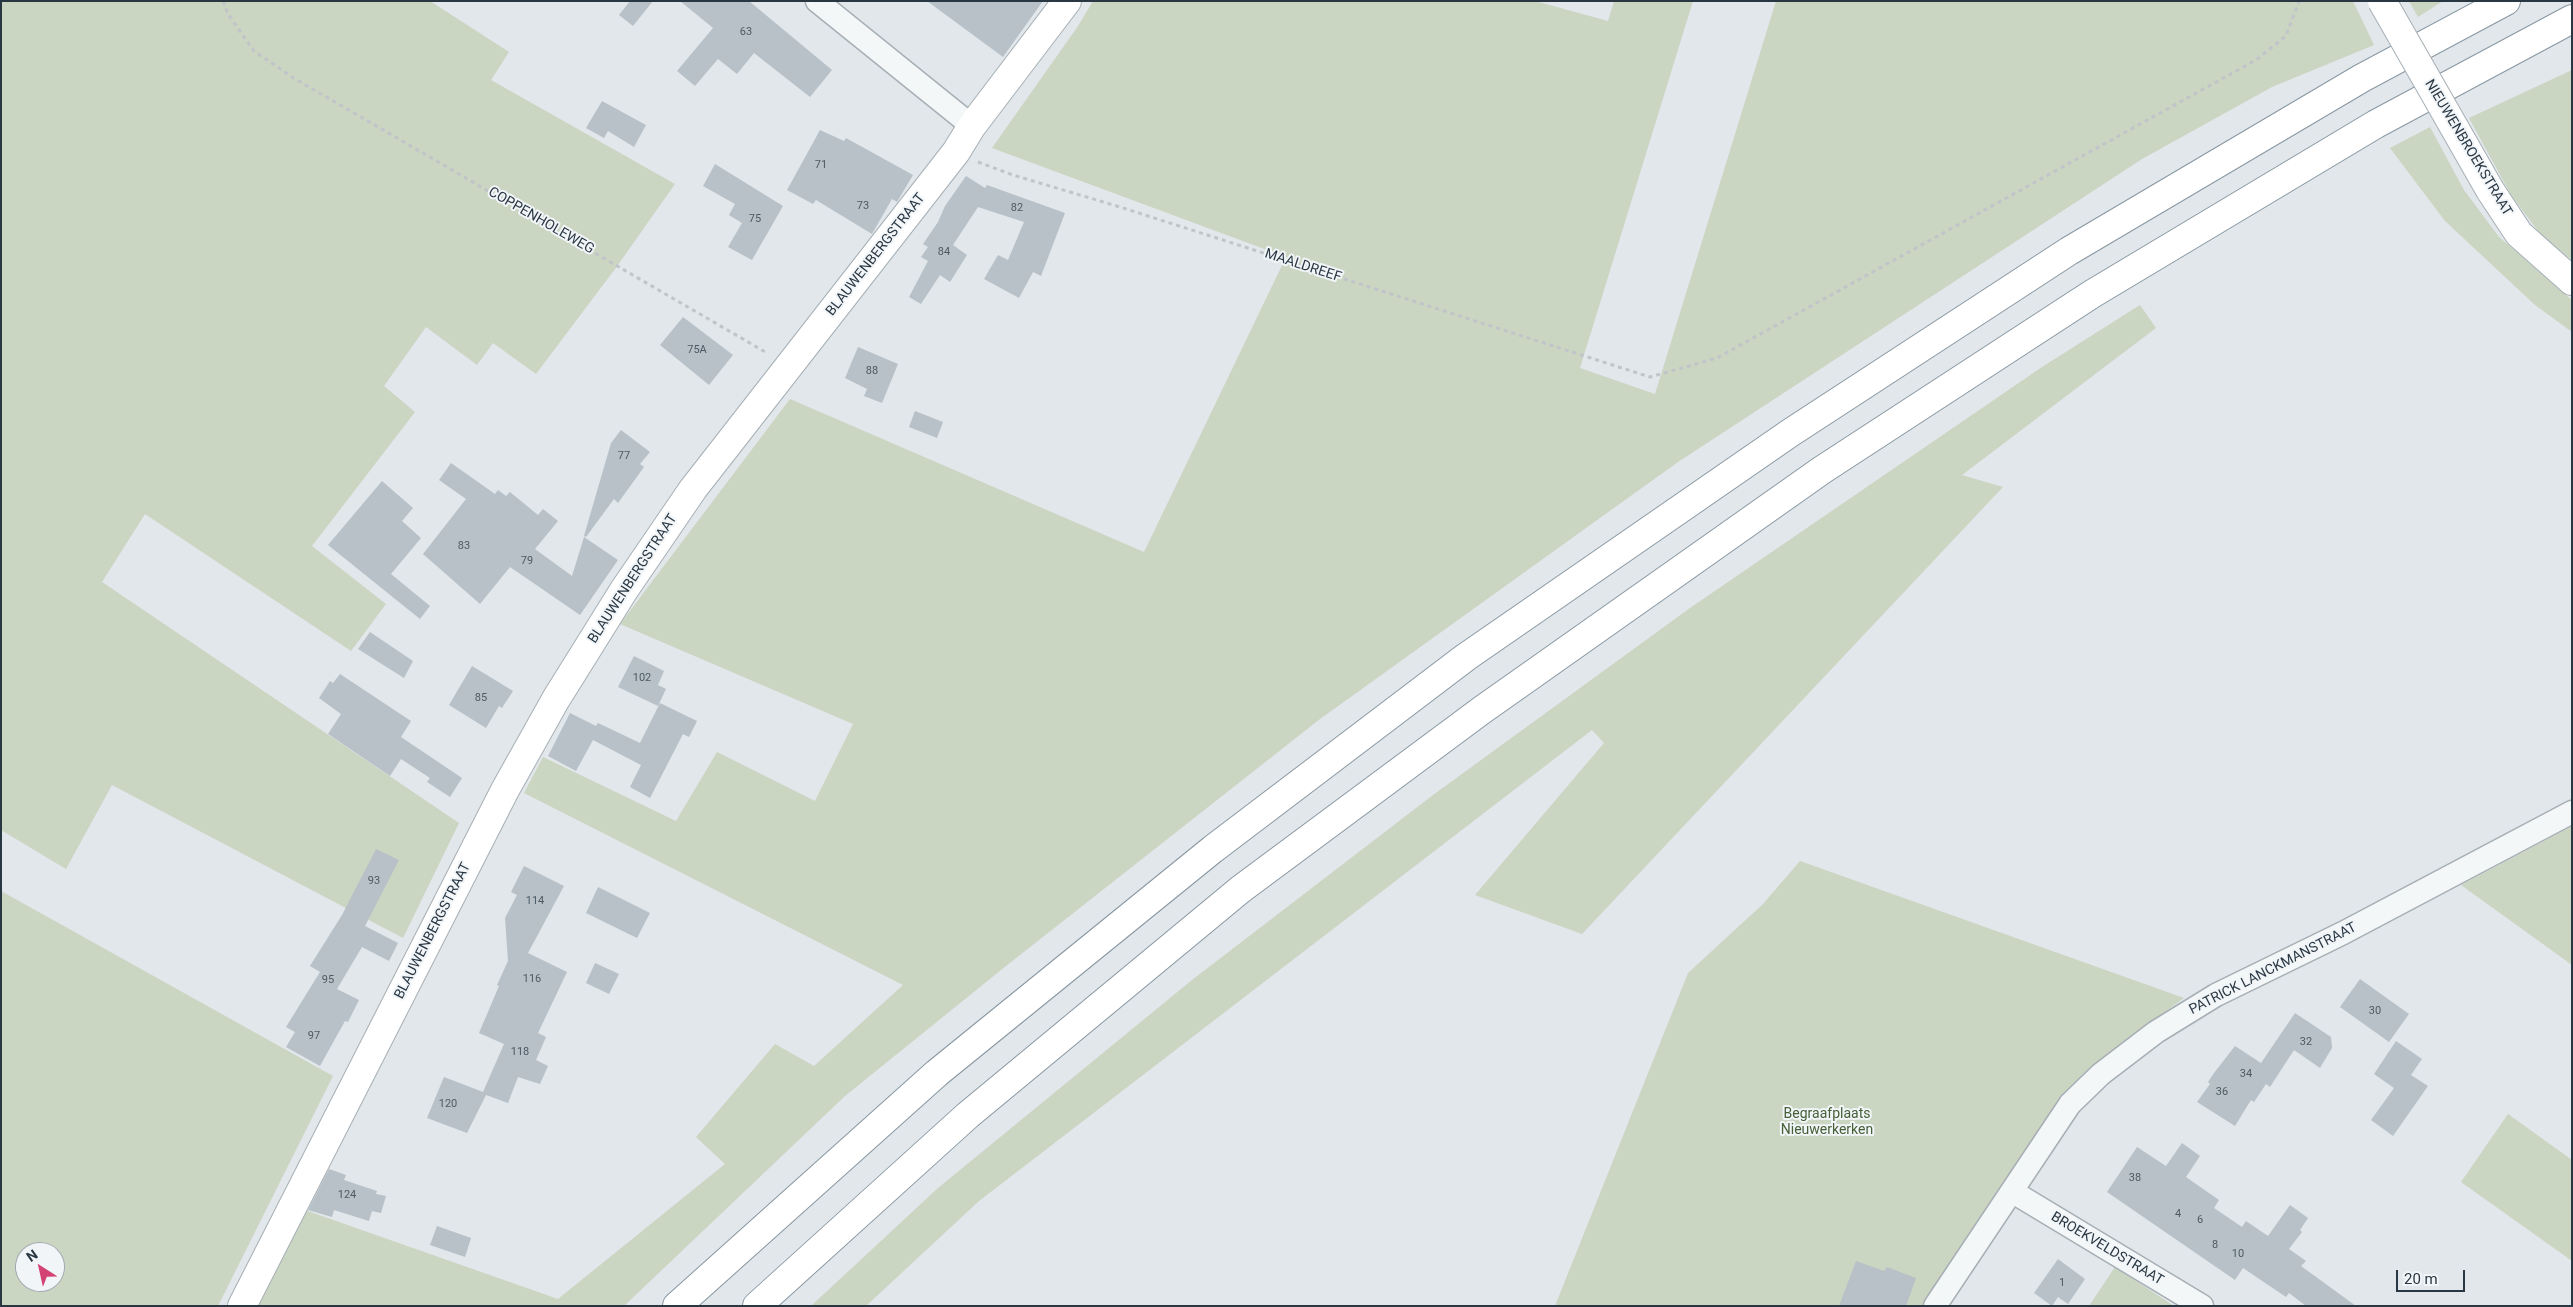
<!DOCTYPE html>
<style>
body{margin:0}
#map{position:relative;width:2573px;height:1307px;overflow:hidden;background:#e1e7ea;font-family:Roboto,sans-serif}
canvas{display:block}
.frame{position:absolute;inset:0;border:2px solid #293743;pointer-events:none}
.north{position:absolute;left:15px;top:1242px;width:50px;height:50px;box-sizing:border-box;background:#f1f5f8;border:1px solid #a1a9b0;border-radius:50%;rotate:325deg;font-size:14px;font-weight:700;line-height:20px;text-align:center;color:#293743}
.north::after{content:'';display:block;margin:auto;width:18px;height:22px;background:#d34374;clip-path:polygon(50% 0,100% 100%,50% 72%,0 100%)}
.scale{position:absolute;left:2396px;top:1270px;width:69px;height:22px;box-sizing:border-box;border:2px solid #293743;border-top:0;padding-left:6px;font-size:15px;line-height:18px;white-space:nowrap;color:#293743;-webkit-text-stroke:4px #f1f5f8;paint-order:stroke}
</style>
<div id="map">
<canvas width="2573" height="1307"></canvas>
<div class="frame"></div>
<div class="north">N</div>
<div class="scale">20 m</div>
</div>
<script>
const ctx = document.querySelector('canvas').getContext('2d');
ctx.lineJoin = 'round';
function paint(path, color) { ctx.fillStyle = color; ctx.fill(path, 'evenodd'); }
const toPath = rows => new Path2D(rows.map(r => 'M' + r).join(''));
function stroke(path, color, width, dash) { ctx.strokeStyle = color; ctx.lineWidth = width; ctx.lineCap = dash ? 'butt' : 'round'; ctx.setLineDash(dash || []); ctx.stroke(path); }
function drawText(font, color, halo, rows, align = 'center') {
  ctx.font = font + ' Roboto,sans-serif'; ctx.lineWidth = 4; ctx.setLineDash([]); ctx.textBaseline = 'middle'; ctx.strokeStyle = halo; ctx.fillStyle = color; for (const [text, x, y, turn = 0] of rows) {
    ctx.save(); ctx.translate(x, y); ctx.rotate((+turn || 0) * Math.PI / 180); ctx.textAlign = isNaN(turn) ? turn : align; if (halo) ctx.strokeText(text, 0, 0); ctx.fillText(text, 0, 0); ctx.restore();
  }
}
paint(toPath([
 [1,1,430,1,509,52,491,80,675,184,615,269,536,374,493,343,477,365,426,327,384,386,415,412,312,546,386,604,351,651,145,514,102,582,459,823,403,938,112,785,66,869,1,830],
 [1093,1,1535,1,1608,21,1614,1,1693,1,1580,368,1655,394,1776,1,2353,1,2374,45,2272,87,2142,159,1678,462,1320,719,1006,966,845,1096,624,1306,254,1306,302,1209,558,1299,725,1164,696,1137,775,1044,814,1066,903,985,524,793,543,757,676,821,717,752,815,801,853,724,620,624,790,399,1144,552,1286,257,992,148,1078,26],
 [2409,1,2443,1,2418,17],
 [2572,70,2572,260,2541,235,2511,195,2469,118],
 [2430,127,2464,190,2499,237,2572,300,2572,332,2535,305,2445,221,2390,148],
 [2140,305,2156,328,1962,475,2003,487,1582,934,1475,895,1604,743,1592,730,979,1201,866,1306,811,1306,938,1188,1192,980,1433,795,1690,608,2042,367],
 [2572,826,2572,965,2461,885],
 [1800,861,2184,998,2131,1037,1928,1306,1555,1306,1688,973,1763,904],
 [1,891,333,1076,218,1306,1,1306],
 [25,1252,55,1252,55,1282,25,1282],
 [2508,1114,2572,1160,2572,1261,2461,1182],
 [2115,1267,2174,1306,2089,1306]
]), '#cad5c2');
paint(toPath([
 [630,1,653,1,633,26,619,15],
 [680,1,749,1,832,70,810,97,754,53,737,74,718,59,695,86,677,71,713,28],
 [927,1,1043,1,1003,57],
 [602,101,646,125,634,147,608,131,604,138,586,128],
 [820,130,844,141,846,138,913,175,897,202,892,199,872,234,816,200,813,204,787,190],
 [715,164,783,206,752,260,728,247,742,223,729,215,735,204,703,186],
 [966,176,985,188,987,185,1065,213,1041,276,1033,272,1019,298,984,279,998,255,1008,260,1024,222,978,207,953,245,967,255,950,282,940,275,921,304,909,297,928,261,921,257,928,247,923,244,938,222,945,206],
 [683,317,733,355,709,385,660,345],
 [858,347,898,364,882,403,864,396,867,389,845,378],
 [915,411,943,422,937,438,909,427],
 [621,430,650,452,640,464,644,467,618,503,614,499,586,537,584,536,611,443],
 [451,463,495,494,498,490,506,496,510,492,538,515,543,509,558,521,535,549,572,576,584,537,618,560,580,615,510,567,480,604,423,554,466,499,439,480],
 [382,481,413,508,402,521,421,538,391,574,430,606,420,619,328,545],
 [370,632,413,661,404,678,358,649],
 [634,656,664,671,658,685,666,689,658,706,618,687],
 [472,666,513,691,502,708,499,706,486,728,449,705],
 [340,674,411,721,401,737,462,778,450,797,427,782,430,778,401,759,390,776,328,734,341,714,319,698,330,681,333,683],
 [660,703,697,721,689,737,683,734,650,798,630,787,641,765,593,740,576,771,548,756,570,713,596,726,598,723,640,743],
 [376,849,399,860,365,926,398,943,389,961,362,947,337,989,359,1000,348,1022,345,1021,320,1066,286,1047,295,1032,286,1027,320,972,310,966,342,915],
 [524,866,564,886,528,953,567,972,538,1033,546,1037,536,1060,548,1066,540,1084,518,1077,508,1103,486,1095,467,1133,427,1118,444,1077,483,1092,504,1044,479,1033,499,986,497,985,508,961,505,918,517,895,511,892],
 [598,887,650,913,637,938,586,913],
 [595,963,619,974,609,994,586,983],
 [2360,979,2409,1014,2389,1042,2340,1007],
 [2295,1013,2331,1037,2332,1048,2320,1068,2294,1050,2270,1087,2266,1084,2254,1102,2251,1100,2235,1126,2197,1102,2210,1084,2208,1082,2214,1073,2235,1046,2261,1063],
 [2396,1041,2422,1059,2411,1075,2428,1086,2393,1136,2371,1120,2394,1088,2374,1074],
 [2182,1143,2200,1156,2186,1177,2219,1200,2214,1208,2242,1227,2246,1221,2268,1236,2290,1205,2308,1218,2300,1230,2302,1232,2289,1249,2306,1261,2301,1266,2356,1306,2306,1306,2289,1293,2286,1297,2243,1268,2235,1280,2107,1192,2137,1147,2166,1166],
 [329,1169,346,1175,344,1180,377,1191,376,1194,386,1196,381,1213,372,1211,369,1221,334,1210,332,1217,308,1210],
 [437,1226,471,1238,465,1257,430,1245],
 [2058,1259,2085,1279,2068,1304,2058,1297,2052,1306,2034,1293],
 [1856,1261,1884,1271,1887,1267,1916,1278,1906,1306,1839,1306]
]), '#b8c1c8');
const street = toPath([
 [817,1,972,126],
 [2013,1192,2202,1306],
 [1935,1306,2070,1104,2101,1074,2156,1032,2216,995,2343,933,2572,812]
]);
const secondary = toPath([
 [2490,190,2519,234,2572,281],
 [242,1306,505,790,556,699,624,590,693,489,956,152,972,126,1067,1]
]);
const highway = toPath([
 [677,1306,937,1073,1213,849,1466,657,1790,433,2069,251,2362,78,2506,1],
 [757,1306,968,1115,1241,889,1482,710,1822,470,2092,294,2376,124,2572,19]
]);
stroke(street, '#a6afb5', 25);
stroke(secondary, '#a6afb5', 30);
stroke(highway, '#8897a2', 30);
stroke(toPath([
 [223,1,228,14,254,51,292,77,767,353],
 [978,162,1013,175,1120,207,1650,377,1717,358,2256,60,2286,36,2299,1]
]), '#bfc5c9', 3, [4, 4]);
stroke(street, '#f4f7f8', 22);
stroke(secondary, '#fff', 28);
stroke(highway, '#fff', 28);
const secondaryBridge = toPath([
 [2382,1,2490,190]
]);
stroke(secondaryBridge, '#a6afb5', 30, []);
stroke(secondaryBridge, '#fff', 28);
drawText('11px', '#4d5a64', null, [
 ["63",746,32],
 ["71",821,165],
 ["73",863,206],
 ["82",1017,208],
 ["75",755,219],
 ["84",944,252],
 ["75A",697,350],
 ["88",872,371],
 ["77",624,456],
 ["83",464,546],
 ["79",527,561],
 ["102",642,678],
 ["85",481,698],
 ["93",374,881],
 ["114",535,901],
 ["116",532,979],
 ["95",328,980],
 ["30",2375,1011],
 ["97",314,1036],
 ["32",2306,1042],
 ["118",520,1052],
 ["34",2246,1074],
 ["36",2222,1092],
 ["120",448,1104],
 ["38",2135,1178],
 ["124",347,1195],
 ["4",2178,1214],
 ["6",2200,1220],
 ["8",2215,1245],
 ["10",2238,1254],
 ["1",2062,1283]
]);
drawText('14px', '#293743', '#f1f5f8', [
 ["NIEUWENBROEKSTRAAT",2468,148,59],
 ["COPPENHOLEWEG",541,221,30],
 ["BLAUWENBERGSTRAAT",876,255,-52],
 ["MAALDREEF",1303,266,18],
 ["BLAUWENBERGSTRAAT",633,579,-57],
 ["BLAUWENBERGSTRAAT",433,931,-63],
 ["PATRICK LANCKMANSTRAAT",2273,969,-27],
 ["BROEKVELDSTRAAT",2107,1249,31]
]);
drawText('14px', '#455f36', '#f1f5f8', [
 ["Begraafplaats",1827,1114],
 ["Nieuwerkerken",1827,1130]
]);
</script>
